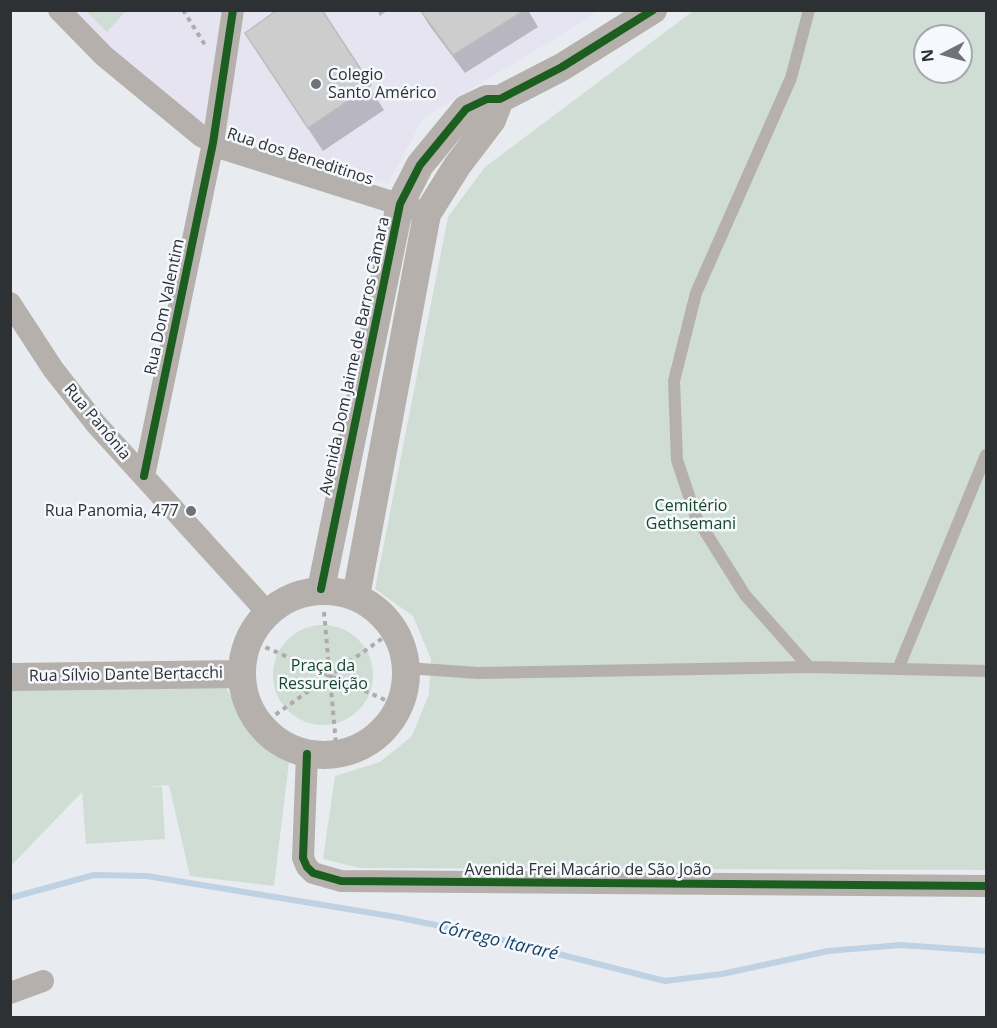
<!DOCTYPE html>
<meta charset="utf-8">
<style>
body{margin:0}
#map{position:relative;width:997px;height:1028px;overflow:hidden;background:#e8ecf0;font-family:"Open Sans",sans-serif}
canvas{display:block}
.frame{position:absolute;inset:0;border:12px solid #2e3134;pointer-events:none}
.north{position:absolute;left:913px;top:24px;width:60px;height:60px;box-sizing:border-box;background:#f5f9fe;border:2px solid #a5a9ad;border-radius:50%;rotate:264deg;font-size:16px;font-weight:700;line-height:24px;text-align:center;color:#2e3134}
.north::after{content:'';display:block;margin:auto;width:21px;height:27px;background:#6f7276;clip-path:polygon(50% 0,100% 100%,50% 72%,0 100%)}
</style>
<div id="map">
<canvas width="997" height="1028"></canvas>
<div class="frame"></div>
<div class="north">N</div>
</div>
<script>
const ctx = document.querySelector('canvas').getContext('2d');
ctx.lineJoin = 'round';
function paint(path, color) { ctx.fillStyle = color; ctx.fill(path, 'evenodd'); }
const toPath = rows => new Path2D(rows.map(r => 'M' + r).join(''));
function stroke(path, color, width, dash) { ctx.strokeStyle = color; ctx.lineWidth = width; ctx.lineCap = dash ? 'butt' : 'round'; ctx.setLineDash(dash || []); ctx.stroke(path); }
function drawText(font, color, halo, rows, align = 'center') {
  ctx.font = font + ' "Open Sans",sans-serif'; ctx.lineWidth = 5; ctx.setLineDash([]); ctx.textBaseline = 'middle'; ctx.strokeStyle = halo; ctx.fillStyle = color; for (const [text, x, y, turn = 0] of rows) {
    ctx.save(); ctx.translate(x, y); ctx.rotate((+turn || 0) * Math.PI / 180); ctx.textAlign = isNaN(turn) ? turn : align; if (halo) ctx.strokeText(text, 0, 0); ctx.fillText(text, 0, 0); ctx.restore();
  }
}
paint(toPath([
 [592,10,594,15,423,118,389,183,219,138,110,50,72,11]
]), '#e7e4f1');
paint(toPath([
 [86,11,126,11,107,32],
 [693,11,986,11,986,870,360,868,323,859,335,776,380,762,412,736,429,694,431,659,413,616,375,589,448,217,485,167],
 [925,36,961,36,961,72,925,72],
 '273 675a50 50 0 1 1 100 0a50 50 0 1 1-100 0Z',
 [224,684,249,728,289,762,274,886,190,876,169,785,148,787,162,787,165,839,86,844,82,792,11,866,11,688]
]), '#cfddd4');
paint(toPath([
 [320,10,384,110,323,151,261,58,247,34],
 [377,10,388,10,380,16],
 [421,10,528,10,538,27,465,73,429,25]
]), '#0003');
stroke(toPath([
 [10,898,94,875,147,876,396,917,475,933,665,981,722,974,828,951,901,945,986,951]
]), '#bed2e3', 6);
const building = toPath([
 [277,10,322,10,371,85,308,128,245,33,277,10],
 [420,10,525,10,453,55,420,10]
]);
paint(building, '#cdcdce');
stroke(building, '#bdbcbe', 1.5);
stroke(toPath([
 [183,10,205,45],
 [324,612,337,755],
 [249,640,399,706],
 [261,725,394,630]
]), '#aeabaa', 4, [4.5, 4.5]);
stroke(toPath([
 [809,10,791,78,696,293,674,381,677,460,696,517,745,595,809,667],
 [407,668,478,673,809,667,986,671],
 [898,669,986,455]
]), '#b5b0ab', 12);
stroke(toPath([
 [59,10,104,56,201,136,224,149,414,209],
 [10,303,53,369,96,424,267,612],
 [144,476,213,143,233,10],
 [307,754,303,858,307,867,313,873,341,881,986,886],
 [10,993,43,981]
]), '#b5b0ab', 22);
stroke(toPath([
 [321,589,400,204,420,165,466,109,487,99,500,99,562,67,653,10],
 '242 673a82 82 0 1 1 164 0a82 82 0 1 1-164 0Z',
 [356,596,427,214,457,166,492,120,500,99],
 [10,677,241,674]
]), '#b5b0ab', 28);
stroke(toPath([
 [144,476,213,143,233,10],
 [321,589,400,204,420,165,466,109,487,99,500,99,562,67,653,10],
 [307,754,303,858,307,867,313,873,341,881,986,886]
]), '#1b5e20', 8);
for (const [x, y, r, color] of [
 [316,84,6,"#6f7276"],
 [191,511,6,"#6f7276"]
]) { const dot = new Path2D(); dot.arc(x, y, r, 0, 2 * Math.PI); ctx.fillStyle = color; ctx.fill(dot); stroke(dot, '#f5f9fe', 2); }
drawText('16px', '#2e3134', '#f5f9fe', [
 ["Colegio",328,75],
 ["Santo Américo",328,93],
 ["Rua Panomia, 477",179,511,"right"]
], 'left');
drawText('16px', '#2e3134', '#f5f9fe', [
 ["Rua dos Beneditinos",300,157,18],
 ["Rua Dom Valentim",165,307,-78],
 ["Avenida Dom Jaime de Barros Câmara",355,356,-78],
 ["Rua Panônia",97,422,50],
 ["Rua Sílvio Dante Bertacchi",126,675,-1],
 ["Avenida Frei Macário de São João",588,870]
]);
drawText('16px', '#194829', '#f5f9fe', [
 ["Cemitério",691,506],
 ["Gethsemani",691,524],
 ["Praça da",323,666],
 ["Ressureição",323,684]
]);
drawText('italic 18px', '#184364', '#f5f9fe', [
 ["Córrego Itararé",498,941,13]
]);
</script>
